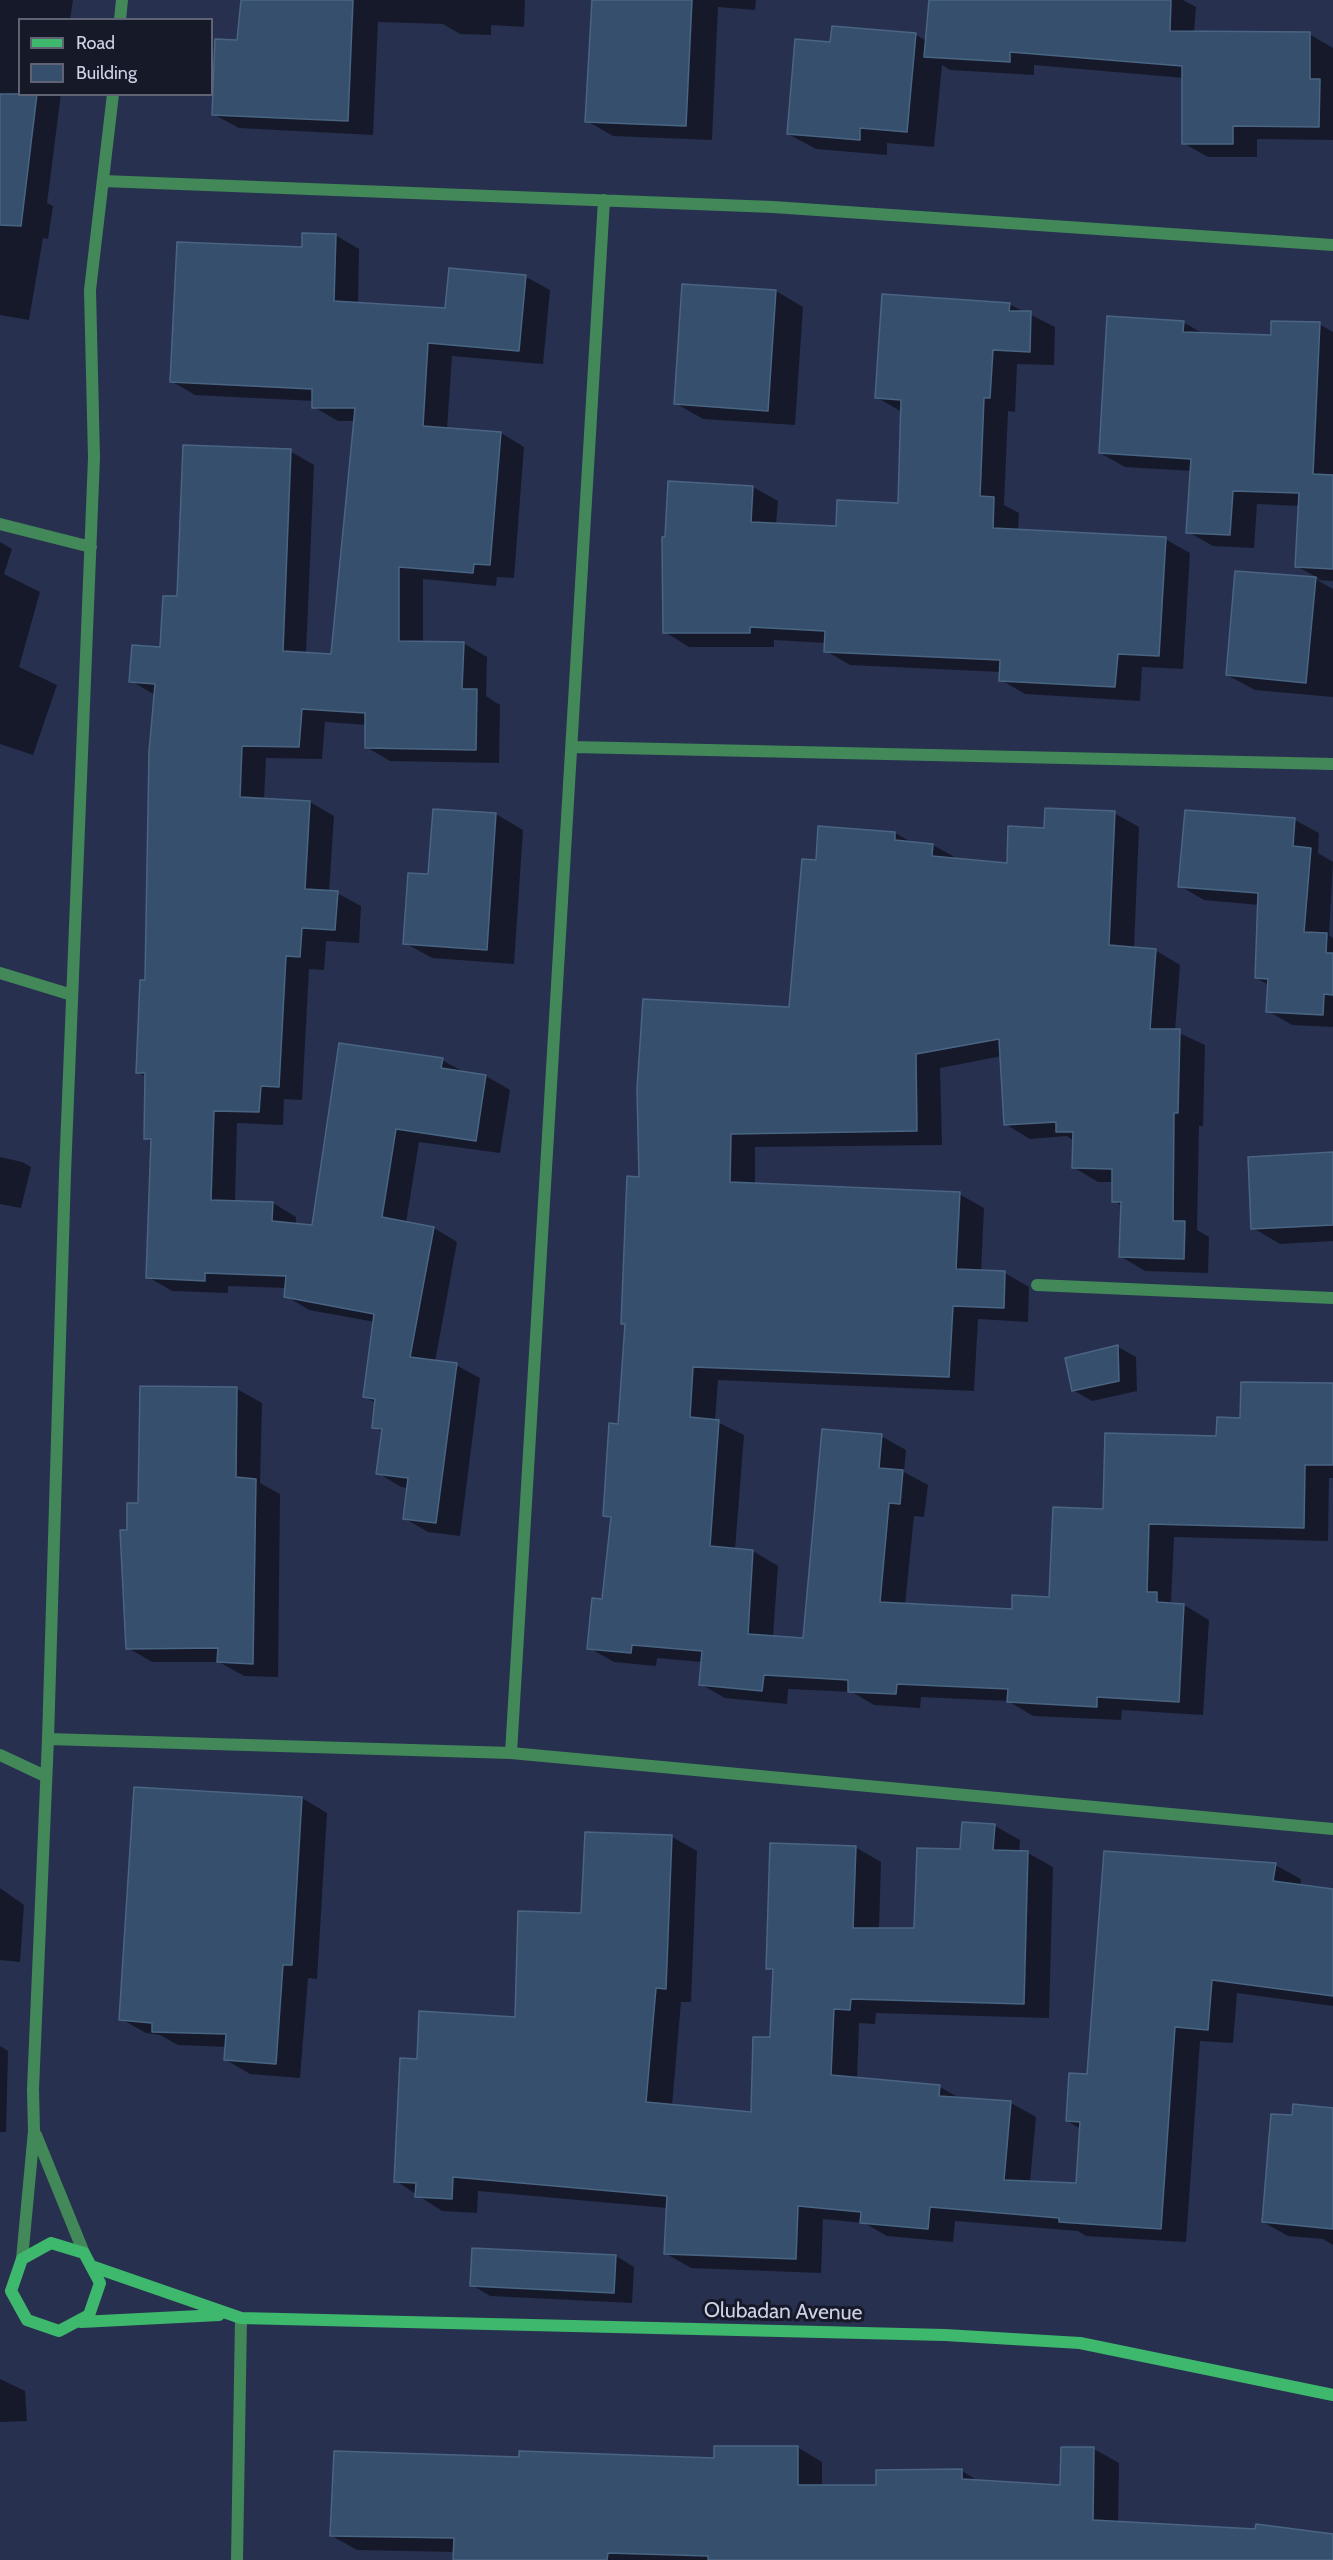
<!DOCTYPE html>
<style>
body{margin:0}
#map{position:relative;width:1333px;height:2560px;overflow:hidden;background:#283050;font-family:Cabin,sans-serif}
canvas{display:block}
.legend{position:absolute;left:18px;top:18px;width:195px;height:78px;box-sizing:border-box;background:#161928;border:2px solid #5f6374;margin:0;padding:8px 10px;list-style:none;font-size:18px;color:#cdd3e7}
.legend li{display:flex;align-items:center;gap:12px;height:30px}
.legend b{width:30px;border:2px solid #5f6374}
</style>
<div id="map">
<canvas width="1333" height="2560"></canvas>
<ul class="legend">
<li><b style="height:8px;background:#3eb86d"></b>Road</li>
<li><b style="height:16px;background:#354f6c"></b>Building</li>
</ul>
</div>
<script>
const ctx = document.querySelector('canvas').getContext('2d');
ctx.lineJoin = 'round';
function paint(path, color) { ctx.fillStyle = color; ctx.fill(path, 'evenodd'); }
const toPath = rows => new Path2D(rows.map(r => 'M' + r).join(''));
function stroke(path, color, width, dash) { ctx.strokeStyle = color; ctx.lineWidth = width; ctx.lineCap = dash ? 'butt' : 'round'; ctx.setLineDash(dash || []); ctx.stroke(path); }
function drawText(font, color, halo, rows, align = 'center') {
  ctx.font = font + ' Cabin,sans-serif'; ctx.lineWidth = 6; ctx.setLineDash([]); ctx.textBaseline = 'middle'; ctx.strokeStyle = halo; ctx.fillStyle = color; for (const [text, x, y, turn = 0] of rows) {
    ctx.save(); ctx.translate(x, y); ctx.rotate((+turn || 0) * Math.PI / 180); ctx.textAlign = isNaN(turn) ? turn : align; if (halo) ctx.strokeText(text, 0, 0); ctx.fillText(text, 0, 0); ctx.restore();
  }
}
paint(toPath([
 [0,0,73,0,70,20,20,20,20,94,61,94,47,203,53,206,48,239,43,238,29,320,0,315],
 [241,0,525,0,524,27,491,25,491,35,460,34,443,24,378,22,373,135,239,128,213,114,238,42],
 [593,0,756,0,755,10,718,7,712,140,613,136,587,121],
 [931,0,1183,0,1196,7,1194,33,1309,34,1333,48,1333,140,1257,139,1257,157,1208,157,1183,143,1184,78,1034,65,1034,75,950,70,942,65,934,147,887,143,887,155,816,149,788,134,832,43,916,35,927,41],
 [335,235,359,249,358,304,447,310,450,270,526,277,550,290,543,364,452,356,447,429,501,433,524,447,514,578,497,577,496,586,423,579,423,643,463,643,487,657,486,696,500,705,499,763,390,761,366,747,367,725,325,722,322,759,266,758,264,800,310,802,334,816,329,892,337,893,361,906,359,943,326,941,324,970,309,969,302,1100,284,1099,283,1125,237,1123,235,1202,273,1203,296,1217,296,1225,313,1227,442,1060,466,1073,486,1076,510,1090,500,1153,419,1142,406,1223,434,1228,457,1242,435,1362,456,1365,480,1378,460,1536,428,1532,404,1518,408,1488,401,1487,378,1473,383,1432,374,1427,376,1403,365,1397,375,1322,309,1310,286,1296,286,1288,228,1286,228,1293,172,1291,148,1277,152,1142,145,1138,146,1077,137,1072,147,982,155,695,131,681,161,648,179,598,290,451,314,465,306,654,333,656,356,421,338,421,314,407,314,401,195,395,171,381,303,249],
 [776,291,803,307,795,425,703,419,675,403],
 [1009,304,1055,327,1054,365,1017,364,1015,412,1008,411,1004,505,1019,513,1018,530,1165,539,1190,553,1183,669,1142,667,1140,701,1025,694,1001,680,1001,672,850,665,826,651,826,643,774,640,774,647,689,647,665,632,670,483,753,487,778,501,776,525,837,527,899,505,902,412,876,397],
 [1183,322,1204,334,1272,337,1319,324,1333,332,1333,581,1317,580,1333,589,1333,697,1255,690,1227,675,1237,572,1320,579,1296,566,1300,506,1257,504,1254,548,1213,546,1188,532,1192,471,1125,467,1100,453],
 [0,542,12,549,4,574,40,592,19,667,57,685,33,755,0,744],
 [434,810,496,814,523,830,514,964,432,958,405,943,430,876],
 [1186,811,1295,820,1319,833,1318,853,1333,862,1329,935,1333,938,1333,1027,1292,1025,1268,1011,1269,985,1256,978,1259,905,1204,900,1180,886],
 [1114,813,1139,827,1134,949,1155,950,1180,965,1175,1031,1205,1045,1203,1126,1199,1126,1197,1230,1209,1237,1208,1273,1145,1271,1120,1256,1122,1206,1114,1201,1114,1182,1098,1182,1073,1167,1074,1141,1067,1136,1030,1139,1005,1124,1002,1056,940,1068,942,1145,755,1147,755,1185,959,1194,984,1208,981,1272,1005,1273,1029,1287,1028,1322,978,1319,974,1391,718,1380,715,1421,744,1435,735,1550,753,1551,778,1566,773,1637,805,1640,881,1436,906,1450,904,1472,928,1485,924,1517,914,1516,905,1605,1013,1611,1051,1599,1105,1510,1241,1420,1333,1385,1333,1478,1329,1478,1328,1541,1174,1537,1171,1602,1184,1605,1209,1620,1203,1715,1122,1710,1121,1720,1033,1716,1008,1701,921,1697,920,1708,874,1705,852,1692,788,1689,787,1704,725,1698,700,1684,702,1662,657,1658,656,1666,614,1662,589,1648,603,1601,612,1519,604,1515,620,1425,626,1325,622,1323,640,1178,790,1008,817,861,895,833,913,843,933,845,958,859,1009,864,1045,829],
 [1333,1154,1333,1241,1280,1244,1253,1228],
 [0,1157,22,1162,31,1167,21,1208,0,1204],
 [1118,1347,1136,1357,1137,1391,1092,1401,1073,1390,1066,1359],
 [237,1389,262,1403,260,1483,280,1494,278,1677,244,1676,219,1662,152,1662,128,1648,128,1532,139,1505],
 [302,1798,327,1813,317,1979,308,1978,300,2078,250,2074,226,2060,227,2047,178,2045,160,2035,146,2033,121,2019],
 [995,1826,1020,1840,1019,1852,1028,1853,1053,1867,1049,2018,876,2013,875,2024,859,2023,857,2079,940,2087,961,2099,1011,2103,1036,2117,1030,2182,1077,2185,1081,2129,1067,2121,1089,2076,1275,1865,1301,1879,1300,1886,1333,1891,1333,2006,1237,1993,1233,2043,1200,2041,1186,2242,1086,2236,1078,2231,955,2221,953,2242,887,2236,864,2223,823,2219,821,2273,691,2268,665,2253,667,2208,478,2191,477,2213,442,2211,396,2181,418,2061,517,2018,583,1914,586,1834,672,1837,697,1851,691,2002,681,2002,672,2106,753,2114,771,2039,774,1972,768,1968,855,1847,881,1862,879,1929,915,1929,962,1851],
 [0,1888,24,1905,20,1962,0,1960],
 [0,2046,8,2051,6,2132,0,2132],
 [1333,2109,1333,2245,1323,2239,1288,2236,1263,2222,1293,2117],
 [616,2256,634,2267,632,2303,490,2296,472,2285],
 [0,2379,25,2391,27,2421,0,2422],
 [797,2447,822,2462,822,2487,877,2487,962,2471,980,2482,1061,2486,1094,2449,1119,2463,1118,2523,1333,2536,1333,2560,455,2560,455,2552,357,2550,332,2536,520,2458,715,2460]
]), '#0007');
const building = toPath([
 [241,0,353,0,348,121,212,115,215,39,237,40,241,0],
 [592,0,692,0,686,126,585,122,592,0],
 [929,0,1171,0,1170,31,1310,32,1310,79,1320,79,1319,127,1233,126,1233,144,1182,144,1182,66,1010,52,1010,62,924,57,929,0],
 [832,26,916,33,907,132,860,128,860,140,787,134,795,39,830,42,832,26],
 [0,94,37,94,21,226,0,225,0,94],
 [302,233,336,234,334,301,445,308,449,268,526,275,519,351,428,343,423,426,501,432,490,565,474,564,473,573,399,567,399,641,464,642,462,689,477,689,476,750,365,748,365,713,302,709,299,747,242,746,240,797,310,801,305,889,338,891,335,930,302,928,300,957,286,956,279,1087,261,1086,259,1112,214,1111,211,1200,273,1202,272,1221,312,1225,339,1043,443,1058,441,1068,486,1075,476,1141,396,1129,382,1217,434,1227,410,1357,457,1363,436,1523,403,1519,408,1478,376,1474,382,1429,372,1428,375,1399,363,1397,374,1314,284,1297,286,1276,205,1273,205,1281,146,1278,151,1139,144,1139,145,1073,136,1073,140,980,145,980,149,752,155,684,129,682,132,645,160,647,163,596,177,596,183,445,291,449,283,651,331,654,355,408,312,408,312,389,170,382,177,242,302,247,302,233],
 [682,284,776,290,768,411,674,404,682,284],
 [882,294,1010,303,1009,311,1031,311,1030,352,993,350,990,398,984,398,980,496,994,497,993,528,1166,537,1159,656,1118,654,1115,687,999,681,1000,660,824,652,825,631,750,627,750,633,663,633,662,537,665,537,668,481,753,486,751,522,836,526,837,500,898,503,901,400,875,398,882,294],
 [1107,316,1184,321,1183,332,1271,335,1271,321,1320,322,1313,474,1333,475,1333,569,1295,567,1299,493,1233,491,1230,535,1186,533,1191,459,1099,453,1107,316],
 [1235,571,1316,577,1306,683,1226,675,1235,571],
 [1045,808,1115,811,1109,945,1156,949,1150,1029,1180,1029,1178,1113,1174,1113,1173,1221,1185,1221,1184,1259,1119,1257,1121,1202,1112,1202,1112,1169,1072,1168,1073,1132,1056,1132,1056,1122,1004,1125,999,1039,916,1054,917,1131,731,1134,730,1182,960,1192,956,1269,1005,1271,1004,1308,953,1306,949,1377,693,1367,690,1417,719,1420,710,1546,753,1550,748,1634,803,1638,822,1429,882,1434,879,1468,903,1470,900,1504,889,1503,880,1602,1012,1609,1012,1595,1049,1597,1053,1507,1103,1509,1105,1433,1216,1436,1217,1417,1240,1418,1241,1382,1333,1383,1333,1465,1305,1465,1304,1528,1149,1524,1147,1592,1157,1592,1157,1602,1184,1604,1179,1702,1097,1697,1097,1707,1007,1702,1008,1689,897,1684,896,1694,848,1692,848,1680,764,1675,762,1691,699,1685,702,1651,632,1645,631,1653,587,1649,592,1598,602,1599,611,1517,603,1516,609,1423,618,1424,625,1324,621,1324,627,1176,639,1177,637,1089,643,999,789,1007,802,859,816,860,818,826,895,832,895,840,933,844,932,856,1007,863,1008,826,1044,828,1045,808],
 [433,809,496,813,487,950,403,944,408,873,428,874,433,809],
 [1185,810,1295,818,1293,846,1311,848,1304,932,1327,933,1326,953,1333,953,1333,995,1324,994,1323,1015,1266,1012,1268,979,1255,978,1258,893,1178,887,1185,810],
 [1333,1152,1333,1225,1251,1229,1248,1157,1333,1152],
 [1118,1345,1119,1381,1072,1391,1065,1358,1118,1345],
 [140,1386,237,1387,236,1477,256,1479,253,1664,217,1662,218,1648,126,1649,120,1530,127,1530,127,1503,138,1503,140,1386],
 [134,1787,302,1797,292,1965,283,1965,276,2064,224,2060,226,2034,152,2032,152,2023,119,2020,134,1787],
 [962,1822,995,1824,993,1850,1028,1851,1024,2004,851,1999,850,2010,834,2009,831,2075,940,2085,939,2096,1011,2101,1004,2180,1076,2183,1080,2122,1066,2121,1069,2073,1087,2074,1104,1851,1276,1863,1273,1881,1333,1889,1333,1996,1212,1980,1208,2030,1175,2027,1161,2229,1059,2222,1059,2218,930,2207,928,2229,860,2223,861,2212,798,2206,796,2259,664,2254,667,2196,453,2177,452,2199,415,2197,416,2183,394,2182,400,2058,417,2059,419,2011,515,2017,518,1911,581,1913,585,1832,672,1835,666,1989,656,1988,646,2102,751,2112,753,2037,770,2037,773,1969,766,1969,770,1843,856,1846,853,1928,914,1928,917,1848,960,1849,962,1822],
 [1293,2104,1333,2108,1333,2229,1262,2222,1271,2114,1292,2115,1293,2104],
 [472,2248,616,2255,614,2293,470,2286,472,2248],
 [714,2446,798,2446,798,2485,876,2485,876,2470,962,2469,962,2479,1060,2485,1061,2447,1094,2447,1093,2520,1255,2529,1256,2524,1333,2534,1333,2560,708,2560,708,2556,608,2553,607,2560,453,2560,454,2538,330,2536,334,2451,519,2457,519,2451,714,2458,714,2446]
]);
paint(building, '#354f6c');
stroke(building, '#4a6583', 1.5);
stroke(toPath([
 [120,20,122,0],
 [103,181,773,207,1333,245],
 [0,524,91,547],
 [573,747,1333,764],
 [0,973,72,995],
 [1037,1285,1333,1298],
 [48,1739,511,1753,1333,1829],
 [511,1753,604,200],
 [0,1755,45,1776],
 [36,2135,84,2253],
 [22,2259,34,2131,33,2089,48,1739,65,1173,94,458,90,290,113,94],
 [237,2560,241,2318]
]), '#428859', 12);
stroke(toPath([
 [51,2243,84,2253,100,2283,89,2315,59,2331,27,2320,11,2291,22,2259,51,2243],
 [91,2266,241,2318,945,2335,1080,2343,1333,2395],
 [81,2322,219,2315]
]), '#3eb86d', 12);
drawText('21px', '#cdd3e7', '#161928', [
 ["Olubadan Avenue",783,2312,1]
]);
</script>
